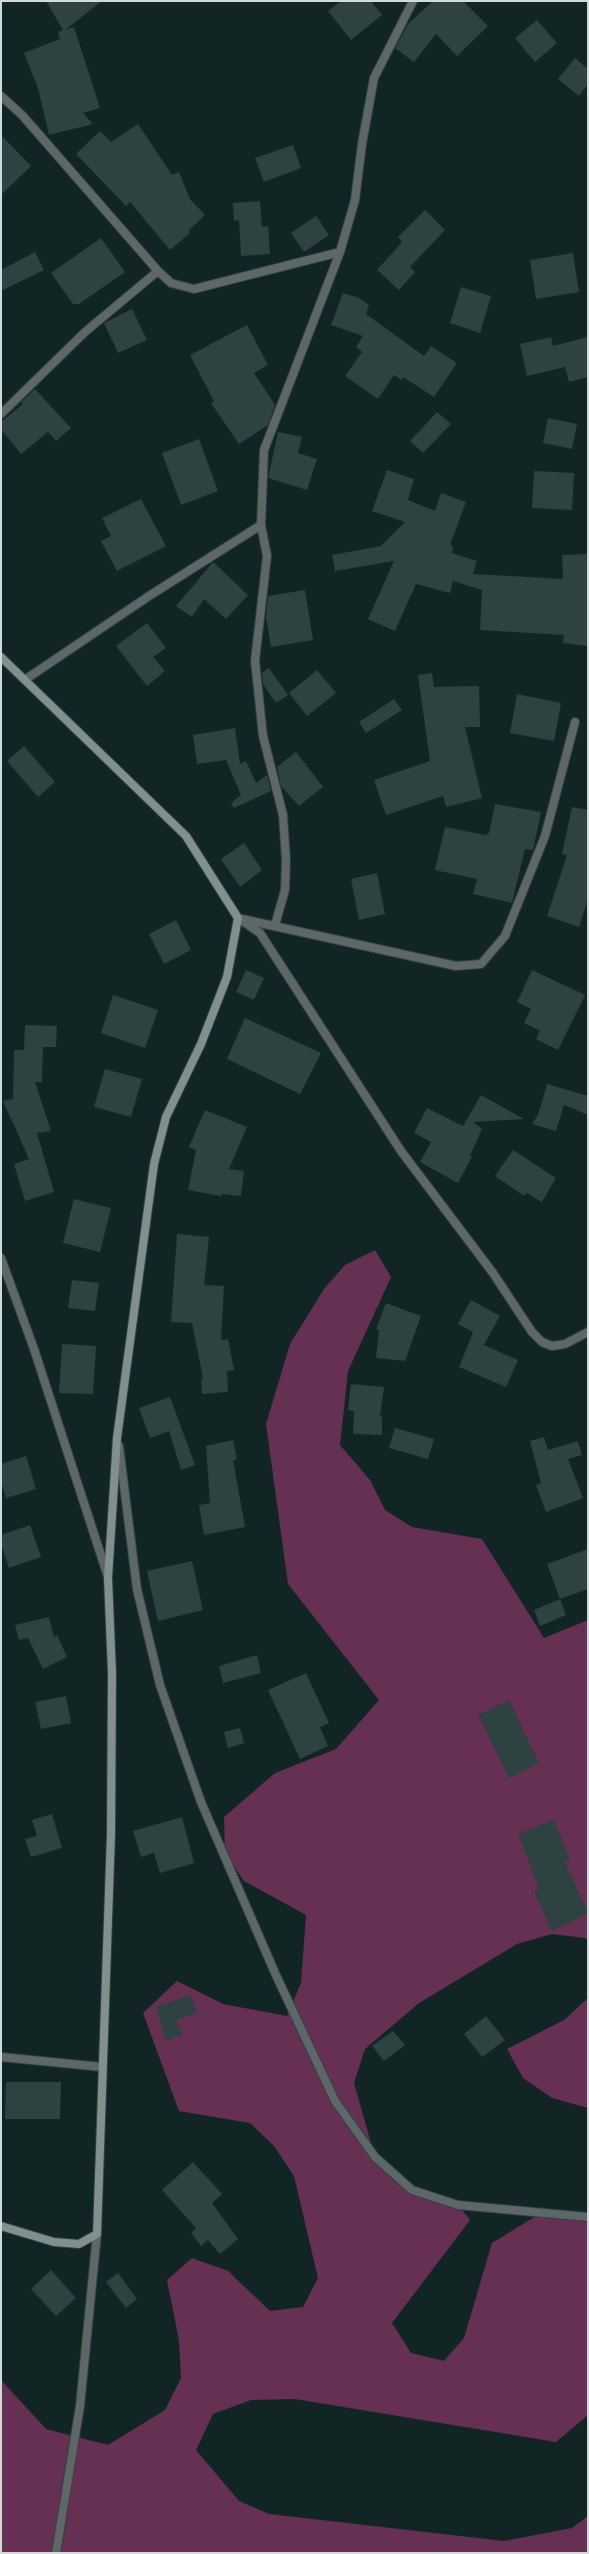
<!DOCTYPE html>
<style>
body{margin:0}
#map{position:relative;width:589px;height:2554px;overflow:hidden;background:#122525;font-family:"Titillium Web",sans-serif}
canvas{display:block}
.frame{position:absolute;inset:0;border:2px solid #cfdada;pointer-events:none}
</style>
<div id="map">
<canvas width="589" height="2554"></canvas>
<div class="frame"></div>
</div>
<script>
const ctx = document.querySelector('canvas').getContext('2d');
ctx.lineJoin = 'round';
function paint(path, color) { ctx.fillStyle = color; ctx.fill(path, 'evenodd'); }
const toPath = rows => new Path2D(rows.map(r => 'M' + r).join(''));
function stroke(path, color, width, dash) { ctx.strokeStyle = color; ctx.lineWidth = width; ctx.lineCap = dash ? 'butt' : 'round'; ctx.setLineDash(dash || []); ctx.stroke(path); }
paint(toPath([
 [375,1250,391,1277,348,1371,340,1445,370,1480,385,1510,412,1527,482,1539,544,1638,588,1620,588,1941,585,1938,552,1934,517,1944,419,2003,365,2049,354,2083,375,2157,412,2190,458,2205,470,2220,392,2323,411,2353,444,2361,464,2338,492,2243,546,2210,588,2217,588,2415,556,2442,295,2399,251,2400,213,2414,196,2450,239,2501,269,2514,504,2541,572,2528,588,2516,588,2553,1,2553,1,2380,46,2429,108,2445,165,2410,181,2378,179,2340,167,2280,192,2258,228,2271,270,2311,303,2307,318,2278,294,2176,274,2146,250,2123,179,2111,143,2013,177,1981,223,2004,287,2016,301,1983,306,1915,244,1881,225,1853,224,1817,275,1773,336,1749,379,1700,288,1584,266,1424,290,1344,324,1289,345,1265],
 [588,1998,588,2108,552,2098,523,2078,507,2049,564,2020]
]), '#653052');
paint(toPath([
 [46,1,102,1,65,30,74,27,100,108,83,113,93,124,49,135,38,88,24,53,60,39,58,32,63,30],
 [341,1,371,1,382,15,351,40,328,11],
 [433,1,463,1,488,26,457,56,436,34,414,62,395,48,408,24],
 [537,20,557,43,535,62,515,38],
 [575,58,588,69,588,84,579,96,558,79],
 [138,124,172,175,179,172,190,199,205,215,188,231,190,233,170,250,130,202,126,206,76,154,100,131,111,142],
 [1,135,31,166,1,195],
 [293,145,301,168,264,182,255,158],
 [260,201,262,227,268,226,270,254,241,256,239,220,234,221,233,203],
 [425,210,445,230,410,267,415,272,399,290,377,270,402,242,398,237],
 [316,216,329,235,304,252,291,233],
 [101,238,125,272,79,304,73,304,51,273],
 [35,252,44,270,1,291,1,270],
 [573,253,579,292,536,299,530,260],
 [461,287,491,296,480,333,450,323],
 [343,293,359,298,369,305,366,314,424,356,431,346,457,363,434,397,403,377,402,380,394,375,378,399,345,376,362,352,356,347,363,336,331,325],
 [132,309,147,340,118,353,104,323],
 [247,325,268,365,254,373,275,405,268,425,239,444,211,403,214,401,190,355],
 [551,337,553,346,588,337,588,377,569,382,565,367,527,376,520,344],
 [35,389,71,428,56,441,48,432,21,454,1,429,1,422,23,404,21,402],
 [437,412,451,424,423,453,410,441],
 [548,418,577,424,572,449,543,443],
 [278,432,302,437,298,453,317,459,307,490,268,478],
 [199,439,218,491,181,505,162,453],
 [387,470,414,479,408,500,435,511,441,493,466,502,450,545,453,546,452,553,477,561,473,574,563,579,562,555,588,554,588,646,563,643,564,635,480,630,482,590,453,581,450,593,416,584,395,631,368,619,394,561,335,571,332,555,381,546,405,522,372,511],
 [534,471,574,473,572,510,532,508],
 [141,499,166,546,117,571,101,541,111,536,102,518],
 [213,562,248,595,226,619,204,599,192,617,176,606],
 [305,590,313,640,271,647,266,617,268,596],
 [147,623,166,648,153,657,165,671,147,686,116,646],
 [269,668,288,695,276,703,263,684,262,673],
 [317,670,336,693,307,716,289,693],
 [432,673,434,687,479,686,480,727,465,727,482,798,446,807,443,796,386,815,374,780,430,761,418,675],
 [517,694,561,703,554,741,510,733],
 [394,699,402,710,366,733,359,722],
 [235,728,240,764,246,761,256,783,267,775,271,791,234,808,231,803,241,795,226,760,197,764,193,735],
 [24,746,55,782,38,797,7,761],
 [296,752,323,787,299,806,281,786,277,767],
 [495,804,541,812,533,850,525,849,512,903,473,894,477,879,435,870,445,827,485,835,489,833],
 [572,807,588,810,588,899,579,927,547,916,567,855,562,854],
 [244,843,262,870,240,887,221,859],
 [377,873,385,914,359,920,351,879],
 [176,920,191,950,164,964,149,934],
 [246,970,264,978,254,1000,236,992],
 [532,970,585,995,558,1050,536,1039,540,1031,524,1023,531,1009,517,1002],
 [113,995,158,1010,145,1048,101,1033],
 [245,1018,321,1053,300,1094,227,1059],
 [25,1025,57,1026,56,1047,43,1047,42,1082,35,1082,51,1131,37,1133,54,1192,25,1201,14,1164,29,1159,3,1101,13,1099,14,1050,24,1050],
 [105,1069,142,1079,131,1117,94,1107],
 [547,1084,588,1096,588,1115,564,1105,556,1131,532,1124,538,1115],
 [481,1095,524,1119,473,1122,482,1129,470,1156,472,1157,458,1183,420,1162,431,1142,414,1133,427,1108,463,1126],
 [205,1110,247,1127,229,1169,244,1171,241,1196,222,1194,221,1196,188,1190,196,1150,189,1147],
 [513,1150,556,1178,542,1202,526,1193,524,1196,495,1176],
 [74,1199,111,1208,100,1252,63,1243],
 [177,1234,209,1237,204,1285,224,1286,221,1340,228,1339,234,1370,227,1371,228,1392,202,1394,201,1379,203,1378,192,1323,171,1322],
 [72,1280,99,1283,95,1311,68,1308],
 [471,1300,500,1316,484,1345,518,1360,506,1387,459,1367,473,1332,458,1324],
 [386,1303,421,1316,405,1361,376,1358,379,1330,376,1329],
 [62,1344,96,1346,93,1394,59,1393],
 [351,1384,384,1387,380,1416,382,1417,382,1435,353,1434,354,1411,348,1410],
 [170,1397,195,1465,181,1470,169,1431,150,1438,139,1408],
 [395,1428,434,1439,428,1459,389,1448],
 [544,1437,548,1450,578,1441,582,1455,568,1459,583,1498,546,1512,536,1485,541,1483,530,1441],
 [233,1440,237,1459,233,1460,245,1527,204,1535,199,1505,210,1503,206,1446],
 [26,1456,36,1489,6,1498,1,1481,1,1464],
 [30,1525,41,1557,9,1568,1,1544,1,1535],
 [588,1549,588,1589,560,1599,566,1615,540,1626,534,1610,560,1599,547,1564],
 [192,1561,203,1610,158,1621,147,1571],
 [49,1617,54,1637,57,1635,67,1657,43,1669,28,1638,19,1640,15,1625],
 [257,1655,261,1673,223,1683,219,1666],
 [306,1673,329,1723,320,1727,328,1746,300,1759,268,1690],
 [66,1696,71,1723,41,1729,35,1702],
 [509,1700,539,1763,509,1778,478,1715],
 [240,1728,244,1743,228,1748,224,1732],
 [52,1814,62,1848,31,1857,25,1839,37,1836,32,1820],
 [182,1817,194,1863,160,1873,154,1853,141,1857,133,1831],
 [554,1820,570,1860,565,1862,588,1913,552,1931,534,1892,539,1889,518,1834],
 [191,1995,197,2013,177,2020,182,2035,166,2041,156,2007],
 [486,2016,505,2040,482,2057,464,2034],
 [393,2031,405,2045,384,2061,372,2046],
 [6,2082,61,2082,60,2119,5,2119],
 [193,2162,222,2194,212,2203,238,2239,220,2254,208,2240,201,2246,191,2233,196,2228,162,2190],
 [51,2270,76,2298,56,2316,31,2289],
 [118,2273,137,2299,126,2308,106,2282]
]), '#2e4242');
const minor = toPath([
 [1,96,22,115,158,271,171,283,194,289,340,252],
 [1,414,85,332,158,271],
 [26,679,149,596,261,525],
 [238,918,260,933,401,1151,493,1273,532,1332,542,1342,552,1346,565,1344,588,1332],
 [242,919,456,966,481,964,505,936,545,836,575,722],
 [275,925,285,890,286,860,283,815,263,736,255,661,267,556,261,525,264,450,340,252,355,200,362,144,374,78,413,1],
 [1,1258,34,1349,108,1577],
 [119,1446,137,1589,160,1685,201,1802,275,1973,335,2101,375,2157,412,2190,458,2205,588,2217],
 [1,2057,102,2067],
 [56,2553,80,2406,97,2234]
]);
const secondary = toPath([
 [1,657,186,836,238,918,227,977,201,1044,166,1117,154,1164,117,1438,108,1578,112,1673,111,1834,97,2234,79,2244,54,2242,1,2226]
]);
stroke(minor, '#304242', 10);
stroke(secondary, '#304242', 10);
stroke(minor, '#5e6767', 8);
stroke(secondary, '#818f8f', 8);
</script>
